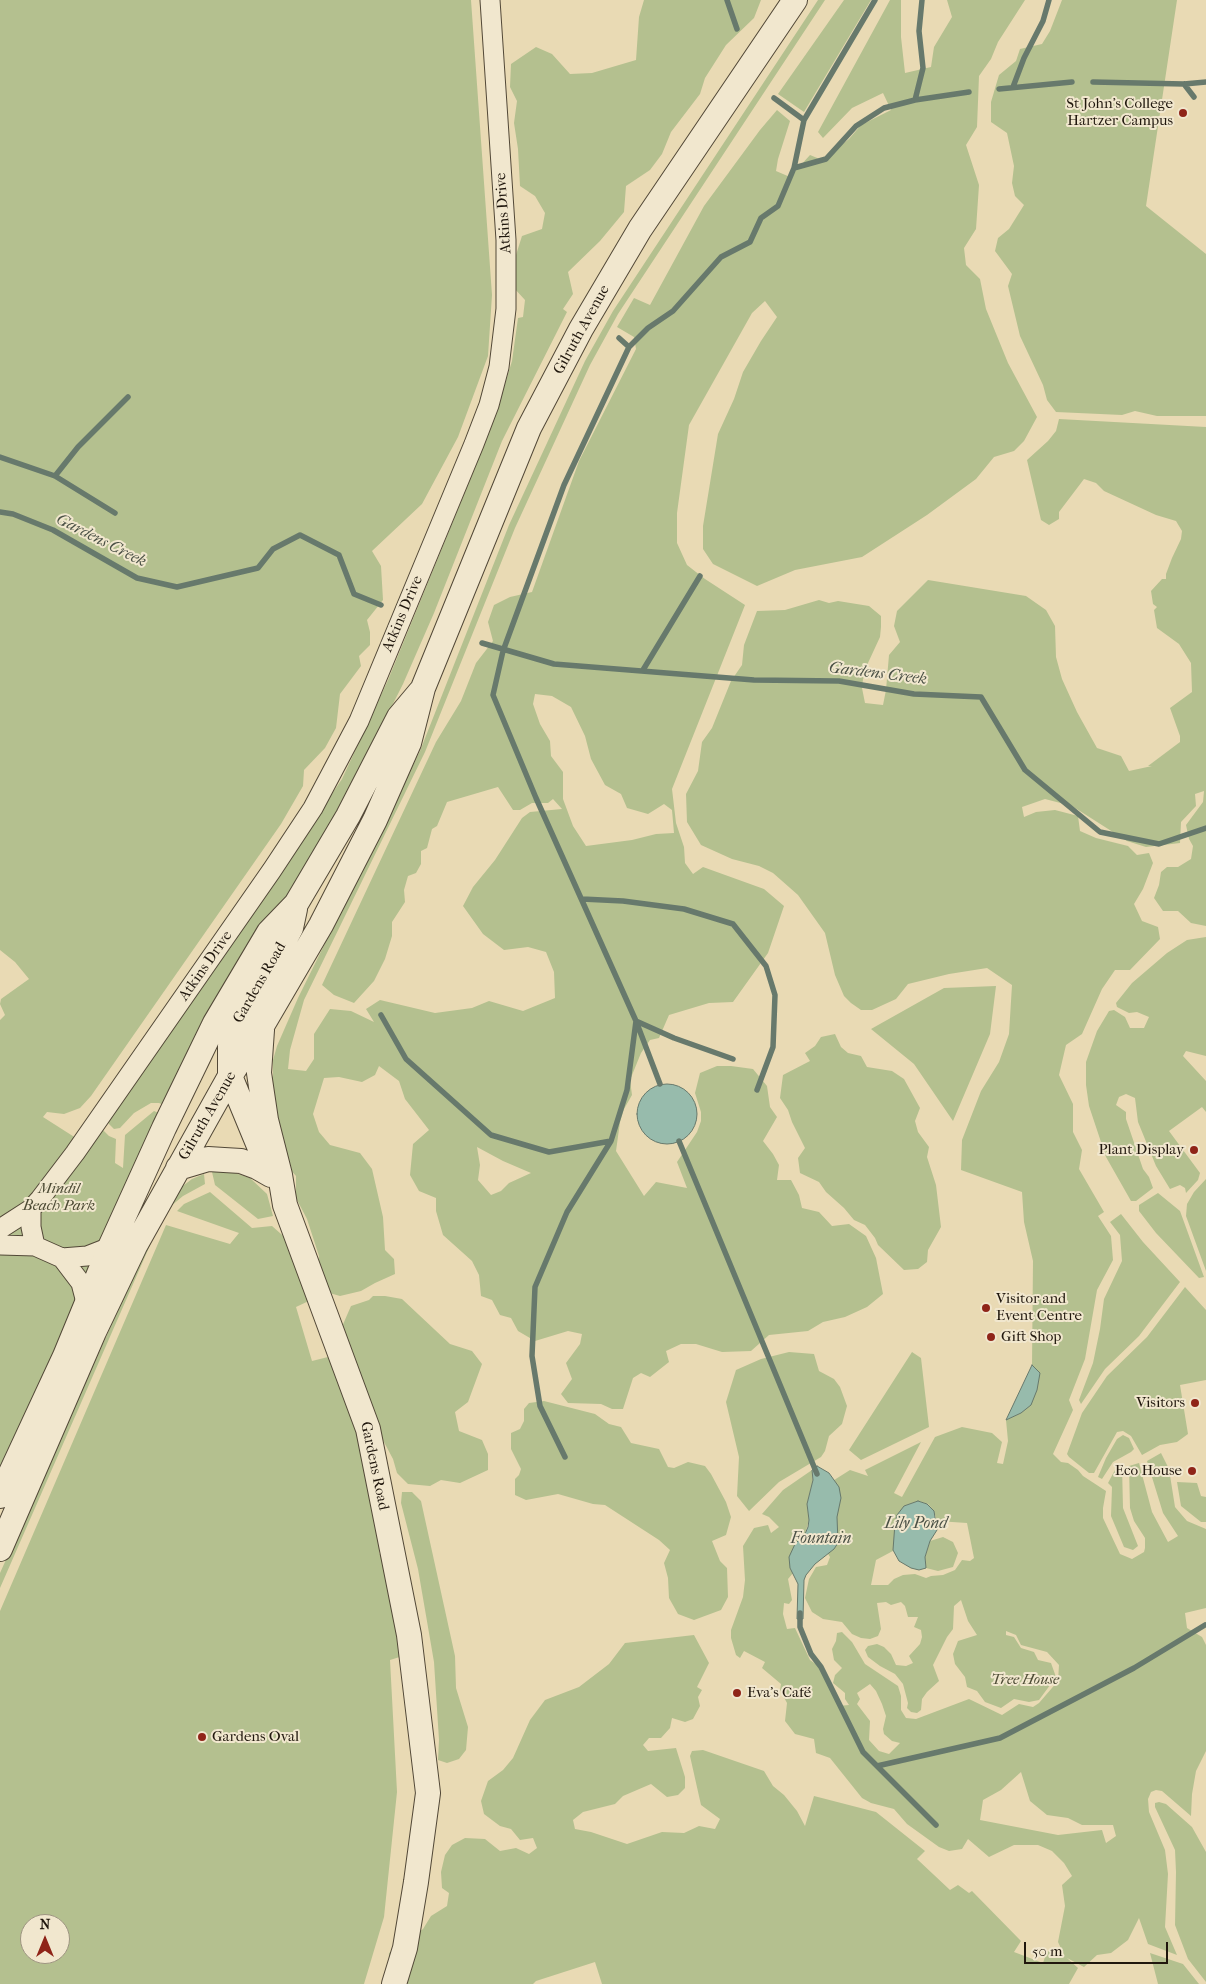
<!DOCTYPE html>
<meta charset="utf-8">
<style>
body{margin:0}
#map{position:relative;width:1206px;height:1984px;overflow:hidden;background:#e9dab4;font-family:"IM FELL French Canon",serif}
canvas{display:block}
.north{position:absolute;left:20px;top:1914px;width:50px;height:50px;box-sizing:border-box;background:#f1e7ce;border:1px solid #9d9481;border-radius:50%;rotate:0deg;font-size:14px;font-weight:700;line-height:20px;text-align:center;color:#20170d}
.north::after{content:'';display:block;margin:auto;width:18px;height:22px;background:#8f2418;clip-path:polygon(50% 0,100% 100%,50% 72%,0 100%)}
.scale{position:absolute;left:1024px;top:1942px;width:144px;height:22px;box-sizing:border-box;border:2px solid #20170d;border-top:0;padding-left:6px;font-size:15px;line-height:18px;white-space:nowrap;color:#20170d;-webkit-text-stroke:4px #f1e7ce;paint-order:stroke}
</style>
<div id="map">
<canvas width="1206" height="1984"></canvas>
<div class="north">N</div>
<div class="scale">50 m</div>
</div>
<script>
const ctx = document.querySelector('canvas').getContext('2d');
ctx.lineJoin = 'round';
function paint(path, color) { ctx.fillStyle = color; ctx.fill(path, 'evenodd'); }
const toPath = rows => new Path2D(rows.map(r => 'M' + r).join(''));
function stroke(path, color, width, dash) { ctx.strokeStyle = color; ctx.lineWidth = width; ctx.lineCap = dash ? 'butt' : 'round'; ctx.setLineDash(dash || []); ctx.stroke(path); }
function drawText(font, color, halo, rows, align = 'center') {
  ctx.font = font + ' "IM FELL French Canon",serif'; ctx.lineWidth = 4; ctx.setLineDash([]); ctx.textBaseline = 'middle'; ctx.strokeStyle = halo; ctx.fillStyle = color; for (const [text, x, y, turn = 0] of rows) {
    ctx.save(); ctx.translate(x, y); ctx.rotate((+turn || 0) * Math.PI / 180); ctx.textAlign = isNaN(turn) ? turn : align; if (halo) ctx.strokeText(text, 0, 0); ctx.fillText(text, 0, 0); ctx.restore();
  }
}
paint(toPath([
 [0,0,471,0,492,295,488,356,458,437,422,504,372,551,381,566,383,600,367,620,370,632,370,645,359,656,361,666,340,694,336,728,325,748,304,770,303,786,281,824,91,1096,80,1108,64,1114,47,1112,43,1117,90,1147,103,1130,109,1136,116,1139,115,1163,123,1168,125,1135,154,1111,161,1114,0,1475,0,1020,5,1015,0,1004,1,999,29,979,15,962,0,950],
 [644,0,761,0,754,18,726,45,705,78,700,94,671,132,662,154,650,170,626,186,624,212,600,241,568,272,573,294,563,309,567,312,502,441,434,613,403,684,353,783,166,1106,159,1103,151,1103,134,1113,120,1128,114,1129,108,1123,342,779,388,680,476,465,497,410,512,361,518,318,523,317,525,300,514,288,516,255,522,236,542,229,545,213,535,196,520,186,518,149,514,123,517,101,510,87,511,64,536,47,552,54,570,74,592,73,636,60,639,17],
 [818,0,825,0,618,314,590,365,515,528,425,752,304,1000,290,1050,288,1069,306,1071,314,1059,314,1034,330,1009,351,1011,374,1022,366,1009,380,1000,435,1013,472,1008,489,1001,523,1011,555,998,554,972,546,952,528,947,504,950,483,934,463,906,473,887,495,860,522,818,530,812,562,809,553,799,548,803,532,803,520,810,513,810,498,787,447,802,437,826,432,829,427,848,421,851,421,864,416,873,408,876,404,890,405,902,392,922,392,936,385,959,374,981,354,1003,334,995,322,985,436,742,461,701,476,663,493,641,488,622,494,605,510,597,532,592,579,461,636,349,634,337,617,327,634,298,650,305,704,206,760,130,777,110,790,121,778,159,776,171,790,177,810,155,822,160,849,139,861,125,891,110,883,93,852,108,823,138,818,132,890,0,901,0,901,37,905,73,931,67,934,47,952,17,947,0,1025,0,998,42,991,59,979,76,977,127,966,145,979,185,976,229,964,248,966,265,980,279,986,309,1008,363,1037,417,1024,441,1014,451,994,457,976,479,927,515,862,557,795,570,757,586,713,564,703,549,703,526,718,434,734,399,743,372,761,341,777,317,765,301,752,313,689,425,677,513,677,543,687,565,705,579,745,605,672,789,676,823,684,847,685,863,693,874,703,867,764,889,784,906,768,953,733,1002,709,1003,669,1015,659,1038,650,1040,641,1053,630,1080,632,1095,624,1109,620,1122,616,1151,644,1196,656,1182,687,1188,677,1162,697,1132,701,1121,701,1112,695,1093,700,1073,717,1066,731,1066,753,1069,767,1086,770,1107,777,1117,763,1141,773,1154,779,1165,777,1180,791,1180,799,1195,802,1208,819,1212,832,1226,849,1224,866,1236,876,1258,883,1294,867,1307,845,1317,823,1322,808,1331,769,1335,751,1351,722,1352,696,1344,681,1344,666,1351,669,1362,650,1377,641,1373,633,1378,623,1409,612,1409,601,1404,568,1403,561,1394,572,1379,566,1363,580,1344,582,1334,568,1331,535,1341,518,1331,511,1318,500,1315,492,1300,481,1296,479,1275,472,1261,443,1235,436,1211,436,1198,419,1191,410,1175,413,1144,429,1130,405,1099,399,1081,379,1066,375,1075,362,1082,339,1077,324,1078,313,1114,319,1132,330,1145,360,1153,372,1169,383,1217,385,1250,394,1259,395,1274,375,1283,361,1291,340,1296,326,1292,317,1273,319,1256,307,1219,296,1198,296,1176,280,1158,268,1082,273,1076,273,1060,277,1046,298,998,420,751,509,525,585,361,613,311],
 [535,694,552,696,571,707,585,736,591,759,605,785,621,794,627,808,648,814,664,804,672,810,674,833,656,834,632,840,586,846,573,826,563,799,563,772,551,756,550,741,540,724,533,704],
 [477,1147,503,1161,531,1173,509,1183,501,1191,491,1195,478,1180,480,1165],
 [844,0,871,0,804,112,778,94],
 [1062,0,1177,0,1146,206,1206,254,1206,416,1157,416,1135,411,1122,415,1056,412,1047,400,1043,385,1020,336,1008,286,1012,274,995,251,998,238,1009,229,1024,205,1015,196,1012,183,1014,166,1007,133,991,122,991,102,999,75,1016,61,1020,49,1042,44,1050,31],
 [1059,419,1206,427,1206,926,1191,923,1178,911,1163,911,1154,898,1159,885,1161,872,1167,867,1178,867,1191,859,1193,846,1189,839,1186,825,1203,802,1204,791,1195,794,1196,806,1181,822,1180,843,1146,847,1127,841,1072,806,1045,799,1022,807,1024,817,1036,812,1055,810,1078,816,1080,831,1096,838,1128,846,1137,855,1149,853,1153,863,1143,889,1134,904,1142,921,1158,927,1160,939,1130,970,1115,970,1102,989,1082,1034,1066,1045,1059,1075,1073,1104,1073,1132,1082,1150,1079,1169,1104,1212,1098,1216,1111,1236,1113,1260,1097,1290,1085,1359,1069,1400,1073,1410,1053,1454,1061,1462,1068,1463,1078,1470,1083,1476,1106,1491,1103,1508,1103,1518,1120,1554,1132,1559,1144,1552,1145,1548,1145,1538,1134,1521,1130,1508,1129,1466,1139,1463,1152,1512,1168,1542,1178,1536,1163,1513,1147,1461,1161,1453,1169,1469,1175,1507,1187,1521,1206,1529,1206,1608,1185,1613,1187,1628,1202,1637,1206,1645,1206,1751,1196,1771,1192,1794,1191,1816,1162,1791,1156,1790,1151,1792,1148,1799,1149,1812,1165,1850,1168,1874,1165,1927,1177,1955,1148,1944,1139,1918,1128,1940,1111,1953,1097,1955,1084,1967,1067,1958,1078,1968,1069,1984,602,1984,595,1962,536,1981,533,1984,391,1984,388,1978,389,1953,423,1929,431,1916,447,1906,449,1893,442,1888,441,1872,445,1855,452,1845,465,1838,485,1839,500,1851,516,1848,529,1854,537,1848,533,1838,520,1840,511,1829,500,1826,484,1814,481,1801,488,1781,503,1770,513,1758,530,1720,545,1700,579,1687,609,1664,625,1643,694,1635,709,1663,697,1687,702,1690,698,1697,700,1706,693,1719,685,1722,672,1718,670,1728,661,1738,649,1738,643,1745,648,1751,676,1748,685,1777,685,1788,678,1795,667,1797,651,1784,623,1796,615,1804,583,1812,573,1820,575,1829,591,1832,627,1844,662,1832,684,1833,699,1826,715,1829,720,1819,701,1805,690,1756,692,1751,703,1750,764,1771,773,1786,784,1795,797,1811,805,1826,814,1796,876,1812,925,1851,917,1859,950,1890,958,1885,969,1893,972,1891,1021,1941,1014,1952,1043,1963,1047,1951,1064,1955,1058,1942,1065,1906,1062,1885,1072,1876,1064,1863,1052,1851,1038,1845,1014,1845,989,1857,968,1839,962,1849,949,1851,939,1847,907,1824,894,1809,871,1803,862,1798,830,1758,816,1753,814,1739,795,1734,785,1721,787,1703,780,1690,781,1684,762,1668,765,1662,744,1651,740,1658,736,1655,731,1638,731,1630,743,1597,745,1580,743,1546,754,1528,768,1525,771,1533,779,1527,769,1517,762,1514,783,1490,812,1470,813,1480,807,1504,809,1520,805,1534,795,1544,790,1568,793,1573,788,1579,792,1600,789,1604,784,1603,783,1614,787,1629,795,1628,810,1660,820,1667,838,1706,849,1705,845,1699,845,1693,833,1683,835,1675,842,1668,834,1660,832,1649,836,1641,837,1633,842,1632,852,1642,865,1664,898,1686,901,1696,901,1710,906,1718,916,1719,969,1699,1002,1715,1019,1704,1033,1707,1039,1703,1058,1681,1059,1665,1047,1652,1021,1645,1016,1635,1006,1631,1006,1635,1014,1637,1021,1648,1034,1652,1038,1660,1051,1663,1056,1677,1039,1700,1029,1702,1014,1699,1001,1708,985,1702,977,1691,967,1687,965,1677,955,1664,953,1654,958,1641,977,1635,968,1621,961,1600,954,1606,953,1629,947,1637,933,1665,939,1681,927,1692,922,1699,921,1710,917,1713,911,1712,907,1708,908,1703,903,1684,895,1674,880,1666,868,1657,865,1650,868,1646,877,1644,884,1647,891,1654,896,1665,906,1666,913,1663,909,1656,920,1644,922,1637,921,1630,914,1627,918,1617,908,1617,905,1606,901,1602,891,1605,886,1602,877,1603,881,1629,878,1636,870,1639,861,1638,852,1634,842,1622,823,1619,812,1612,805,1598,809,1579,816,1567,827,1565,830,1557,823,1546,831,1482,850,1470,868,1476,865,1470,921,1442,894,1493,902,1497,935,1437,962,1427,992,1433,1002,1442,997,1463,1003,1464,1008,1441,1006,1420,1021,1413,1040,1373,1032,1365,1033,1261,1024,1222,1022,1192,961,1170,962,1140,981,1091,999,1062,1009,1034,1012,985,987,968,949,974,908,984,896,999,872,1010,861,1010,851,1003,844,996,835,975,825,933,798,895,773,873,759,866,732,859,701,845,687,822,686,794,698,771,702,742,712,728,731,681,742,665,744,645,757,611,785,610,819,600,829,603,838,601,869,606,881,616,881,627,880,637,868,663,868,671,863,679,862,688,865,703,883,705,886,690,889,655,900,642,894,626,897,611,928,580,1026,596,1046,610,1055,626,1056,657,1062,679,1077,712,1097,748,1121,756,1129,771,1152,766,1148,766,1180,742,1180,736,1170,708,1192,692,1191,663,1179,644,1157,628,1154,610,1157,607,1153,604,1151,591,1162,579,1166,579,1166,574,1172,558,1181,539,1182,531,1176,521,1156,515,1104,491,1096,483,1084,479,1059,512,1059,519,1049,525,1041,520,1027,460,1048,441,1056,431],
 [918,1501,928,1504,934,1511,937,1521,967,1523,974,1558,970,1561,962,1560,955,1570,943,1575,931,1576,926,1578,915,1574,903,1575,894,1579,888,1585,871,1585,876,1560,904,1545,904,1506],
 [870,1684,876,1691,882,1704,886,1716,883,1729,884,1734,892,1741,900,1743,889,1754,879,1751,869,1740,870,1721,857,1704,860,1699,857,1693],
 [1021,1772,1030,1801,1047,1815,1068,1818,1082,1825,1113,1825,1116,1836,1106,1843,1102,1830,1058,1835,980,1820,983,1800,1001,1790],
 [1206,937,1206,1056,1186,1051,1183,1056,1206,1081,1206,1112,1202,1107,1169,1131,1200,1173,1198,1180,1186,1193,1185,1188,1180,1185,1170,1189,1156,1166,1138,1122,1135,1098,1126,1094,1119,1097,1116,1105,1126,1112,1126,1119,1143,1169,1149,1177,1153,1188,1136,1201,1131,1201,1106,1157,1089,1106,1086,1085,1086,1062,1097,1031,1109,1011,1114,1010,1125,1017,1130,1028,1144,1028,1149,1017,1137,1012,1129,1013,1117,1007,1116,1003,1132,983,1167,953,1187,940],
 [996,986,990,1034,953,1121,914,1064,871,1029,944,988],
 [835,1034,841,1047,848,1053,861,1056,867,1067,892,1071,904,1079,920,1108,915,1121,918,1132,929,1147,927,1157,936,1185,941,1227,928,1250,927,1262,918,1269,904,1270,878,1245,875,1238,865,1225,854,1220,844,1208,826,1192,819,1182,800,1173,798,1158,805,1148,792,1122,788,1110,780,1098,783,1075,810,1061,805,1053,815,1046,821,1037],
 [212,1172,232,1172,250,1178,267,1194,273,1216,258,1219,215,1185],
 [204,1174,205,1184,183,1196,165,1211,0,1588,0,1573,163,1210,180,1188,192,1179],
 [1206,1179,1206,1271,1186,1216,1187,1204,1194,1192],
 [210,1192,252,1228,272,1226,289,1241,313,1299,296,1307,312,1361,328,1357,342,1366,362,1425,382,1525,379,1553,389,1565,399,1629,397,1643,403,1656,390,1660,397,1792,384,1917,364,1984,0,1984,0,1611,166,1225,230,1244,239,1233,177,1211,184,1204],
 [30,1924,60,1924,60,1954,30,1954],
 [1158,1193,1180,1211,1204,1277,1199,1278,1156,1233,1139,1211,1139,1205],
 [1121,1214,1143,1242,1180,1282,1139,1336,1105,1369,1081,1404,1079,1400,1093,1363,1100,1329,1104,1299,1122,1261,1120,1235,1110,1222],
 [1185,1287,1206,1310,1206,1380,1180,1385,1188,1434,1177,1442,1160,1445,1142,1455,1131,1436,1123,1431,1117,1432,1094,1473,1089,1473,1069,1457,1067,1454,1082,1413,1107,1376,1147,1337],
 [373,1296,385,1296,402,1299,450,1344,472,1351,482,1364,468,1402,455,1412,459,1431,482,1440,488,1454,488,1470,460,1483,441,1480,430,1486,408,1484,397,1473,393,1459,377,1429,377,1417,368,1403,341,1329,351,1306,369,1300],
 [789,1352,814,1354,819,1371,834,1379,840,1387,847,1406,842,1424,829,1436,825,1451,821,1457,779,1482,749,1511,737,1496,739,1457,726,1402,736,1370,761,1359],
 [912,1352,921,1358,929,1427,861,1460,849,1450],
 [544,1401,595,1414,609,1424,621,1427,631,1443,659,1449,668,1467,674,1468,688,1462,705,1466,711,1474,726,1502,731,1517,726,1535,712,1541,720,1561,727,1568,728,1597,721,1610,694,1620,678,1614,669,1598,668,1578,664,1563,670,1550,659,1540,605,1505,593,1504,558,1494,526,1500,515,1495,515,1479,519,1475,521,1469,511,1449,511,1433,520,1429,524,1421,524,1409,529,1403],
 [1123,1435,1129,1438,1134,1449,1131,1452,1113,1462,1102,1479,1098,1477,1106,1458,1117,1439],
 [1122,1465,1123,1508,1138,1546,1133,1550,1124,1547,1111,1516,1112,1487,1108,1483,1116,1468],
 [1177,1482,1197,1483,1201,1496,1206,1497,1206,1522,1201,1522,1181,1506],
 [402,1492,412,1492,421,1501,455,1656,456,1688,468,1727,466,1750,459,1759,447,1763,438,1760,439,1740,434,1662,418,1569,401,1503],
 [943,1537,953,1542,958,1553,953,1567,938,1571,926,1568,925,1557,930,1541],
 [1159,1802,1166,1804,1192,1827,1206,1852,1206,1982,1188,1959,1175,1925,1176,1872,1175,1850,1155,1807,1155,1803],
 [1150,1953,1183,1964,1199,1984,1158,1984]
]), '#b4c08f');
const water = toPath([
 '637 1114a30 30 0 1 1 60 0a30 30 0 1 1-60 0Z',
 [1032,1365,1040,1373,1037,1390,1031,1405,1021,1413,1006,1420,1032,1365],
 [817,1466,829,1473,839,1487,841,1498,837,1517,838,1543,834,1549,815,1564,806,1575,804,1580,803,1619,797,1619,798,1584,790,1568,789,1557,795,1544,805,1534,808,1527,809,1520,807,1504,813,1480,812,1470,817,1466],
 [918,1501,927,1504,934,1511,937,1530,930,1541,925,1557,926,1568,919,1570,911,1568,899,1561,893,1550,895,1523,897,1515,904,1506,918,1501]
]);
paint(water, '#97bbac');
stroke(water, '#67796c', 1);
stroke(toPath([
 [727,0,737,29],
 [1093,82,1184,84,1206,82],
 [1184,84,1194,97],
 [1013,87,1024,58,1043,21,1049,0],
 [999,89,1072,82],
 [774,98,804,120],
 [915,100,969,92],
 [794,168,826,159,856,126,884,108,915,100,923,68,919,31,922,0],
 [619,338,629,347,564,485,503,651,493,695,536,798,636,1021,660,1084],
 [629,347,648,328,673,311,721,257,750,242,761,218,778,206,794,168,804,120,875,0],
 [0,457,55,476,115,513],
 [55,476,78,447,128,397],
 [0,512,13,514,53,530,137,578,177,587,258,568,273,549,300,535,339,555,354,594,381,605],
 [482,643,554,664,754,680,839,681,914,694,981,697,1025,770,1100,832,1159,844,1206,828],
 [643,670,700,576],
 [582,899,623,901,684,909,733,924,766,966,775,995,773,1047,757,1090],
 [381,1015,406,1059,491,1135,549,1152,611,1141],
 [679,1141,817,1474],
 [565,1457,540,1406,532,1356,535,1287,567,1212,611,1141,627,1090,636,1021,674,1038,733,1059],
 [800,1613,800,1627,811,1654,821,1667,863,1752,936,1825],
 [877,1766,1000,1738,1134,1668,1205,1625]
]), '#67796c', 5.5);
const minor = toPath([
 [31,1209,31,1227,35,1246],
 [0,1229,31,1209,40,1199,75,1153,272,870,313,808,359,721,474,444,489,405,499,367,506,309,506,240,490,0],
 [0,1245,35,1246,62,1258,87,1256,110,1247],
 [62,1258,81,1283,88,1310]
]);
const tertiary = toPath([
 [262,1030,259,1073,266,1120,280,1175,285,1205,368,1429,409,1635,428,1793,416,1882,405,1948,394,1984],
 [261,1151,230,1076,230,1046,234,1030,266,976,291,928,295,909],
 [178,1168,208,1159,224,1160,241,1161,257,1167,271,1175],
 [0,1496,65,1356,110,1247,164,1128,215,1023,269,932,296,904,348,816,399,717,420,692],
 [0,1549,94,1332,135,1246,230,1076,262,1026,321,925,375,820,409,743,423,688,529,428,581,329,640,229,795,0]
]);
stroke(minor, '#524837', 21);
stroke(tertiary, '#524837', 26);
stroke(minor, '#f1e7ce', 19);
stroke(tertiary, '#f1e7ce', 24);
for (const [x, y, r, color] of [
 [1183,113,5,"#8f2418"],
 [1194,1150,5,"#8f2418"],
 [986,1308,5,"#8f2418"],
 [991,1337,5,"#8f2418"],
 [1195,1403,5,"#8f2418"],
 [1192,1471,5,"#8f2418"],
 [737,1693,5,"#8f2418"],
 [202,1737,5,"#8f2418"]
]) { const dot = new Path2D(); dot.arc(x, y, r, 0, 2 * Math.PI); ctx.fillStyle = color; ctx.fill(dot); stroke(dot, '#f1e7ce', 2); }
drawText('15px', '#20170d', '#f1e7ce', [
 ["St John's College",1173,104],
 ["Hartzer Campus",1173,121],
 ["Plant Display",1184,1150],
 ["Visitor and",996,1299,"left"],
 ["Event Centre",996,1316,"left"],
 ["Gift Shop",1001,1337,"left"],
 ["Visitors",1185,1403],
 ["Eco House",1182,1471],
 ["Eva’s Café",747,1693,"left"],
 ["Gardens Oval",212,1737,"left"]
], 'right');
drawText('15px', '#20170d', '#f1e7ce', [
 ["Atkins Drive",504,213,-94],
 ["Gilruth Avenue",582,330,-61],
 ["Atkins Drive",403,614,-67],
 ["Atkins Drive",206,966,-55],
 ["Gardens Road",260,983,-60],
 ["Gilruth Avenue",208,1116,-60],
 ["Gardens Road",374,1466,78]
]);
drawText('italic 15px', '#4c4a34', '#f1e7ce', [
 ["Mindil",59,1189],
 ["Beach Park",59,1206],
 ["Tree House",1025,1680]
]);
drawText('italic 16px', '#4a5045', '#f1e7ce', [
 ["Gardens Creek",101,541,27],
 ["Gardens Creek",878,674,7],
 ["Lily Pond",916,1524],
 ["Fountain",821,1539]
]);
</script>
